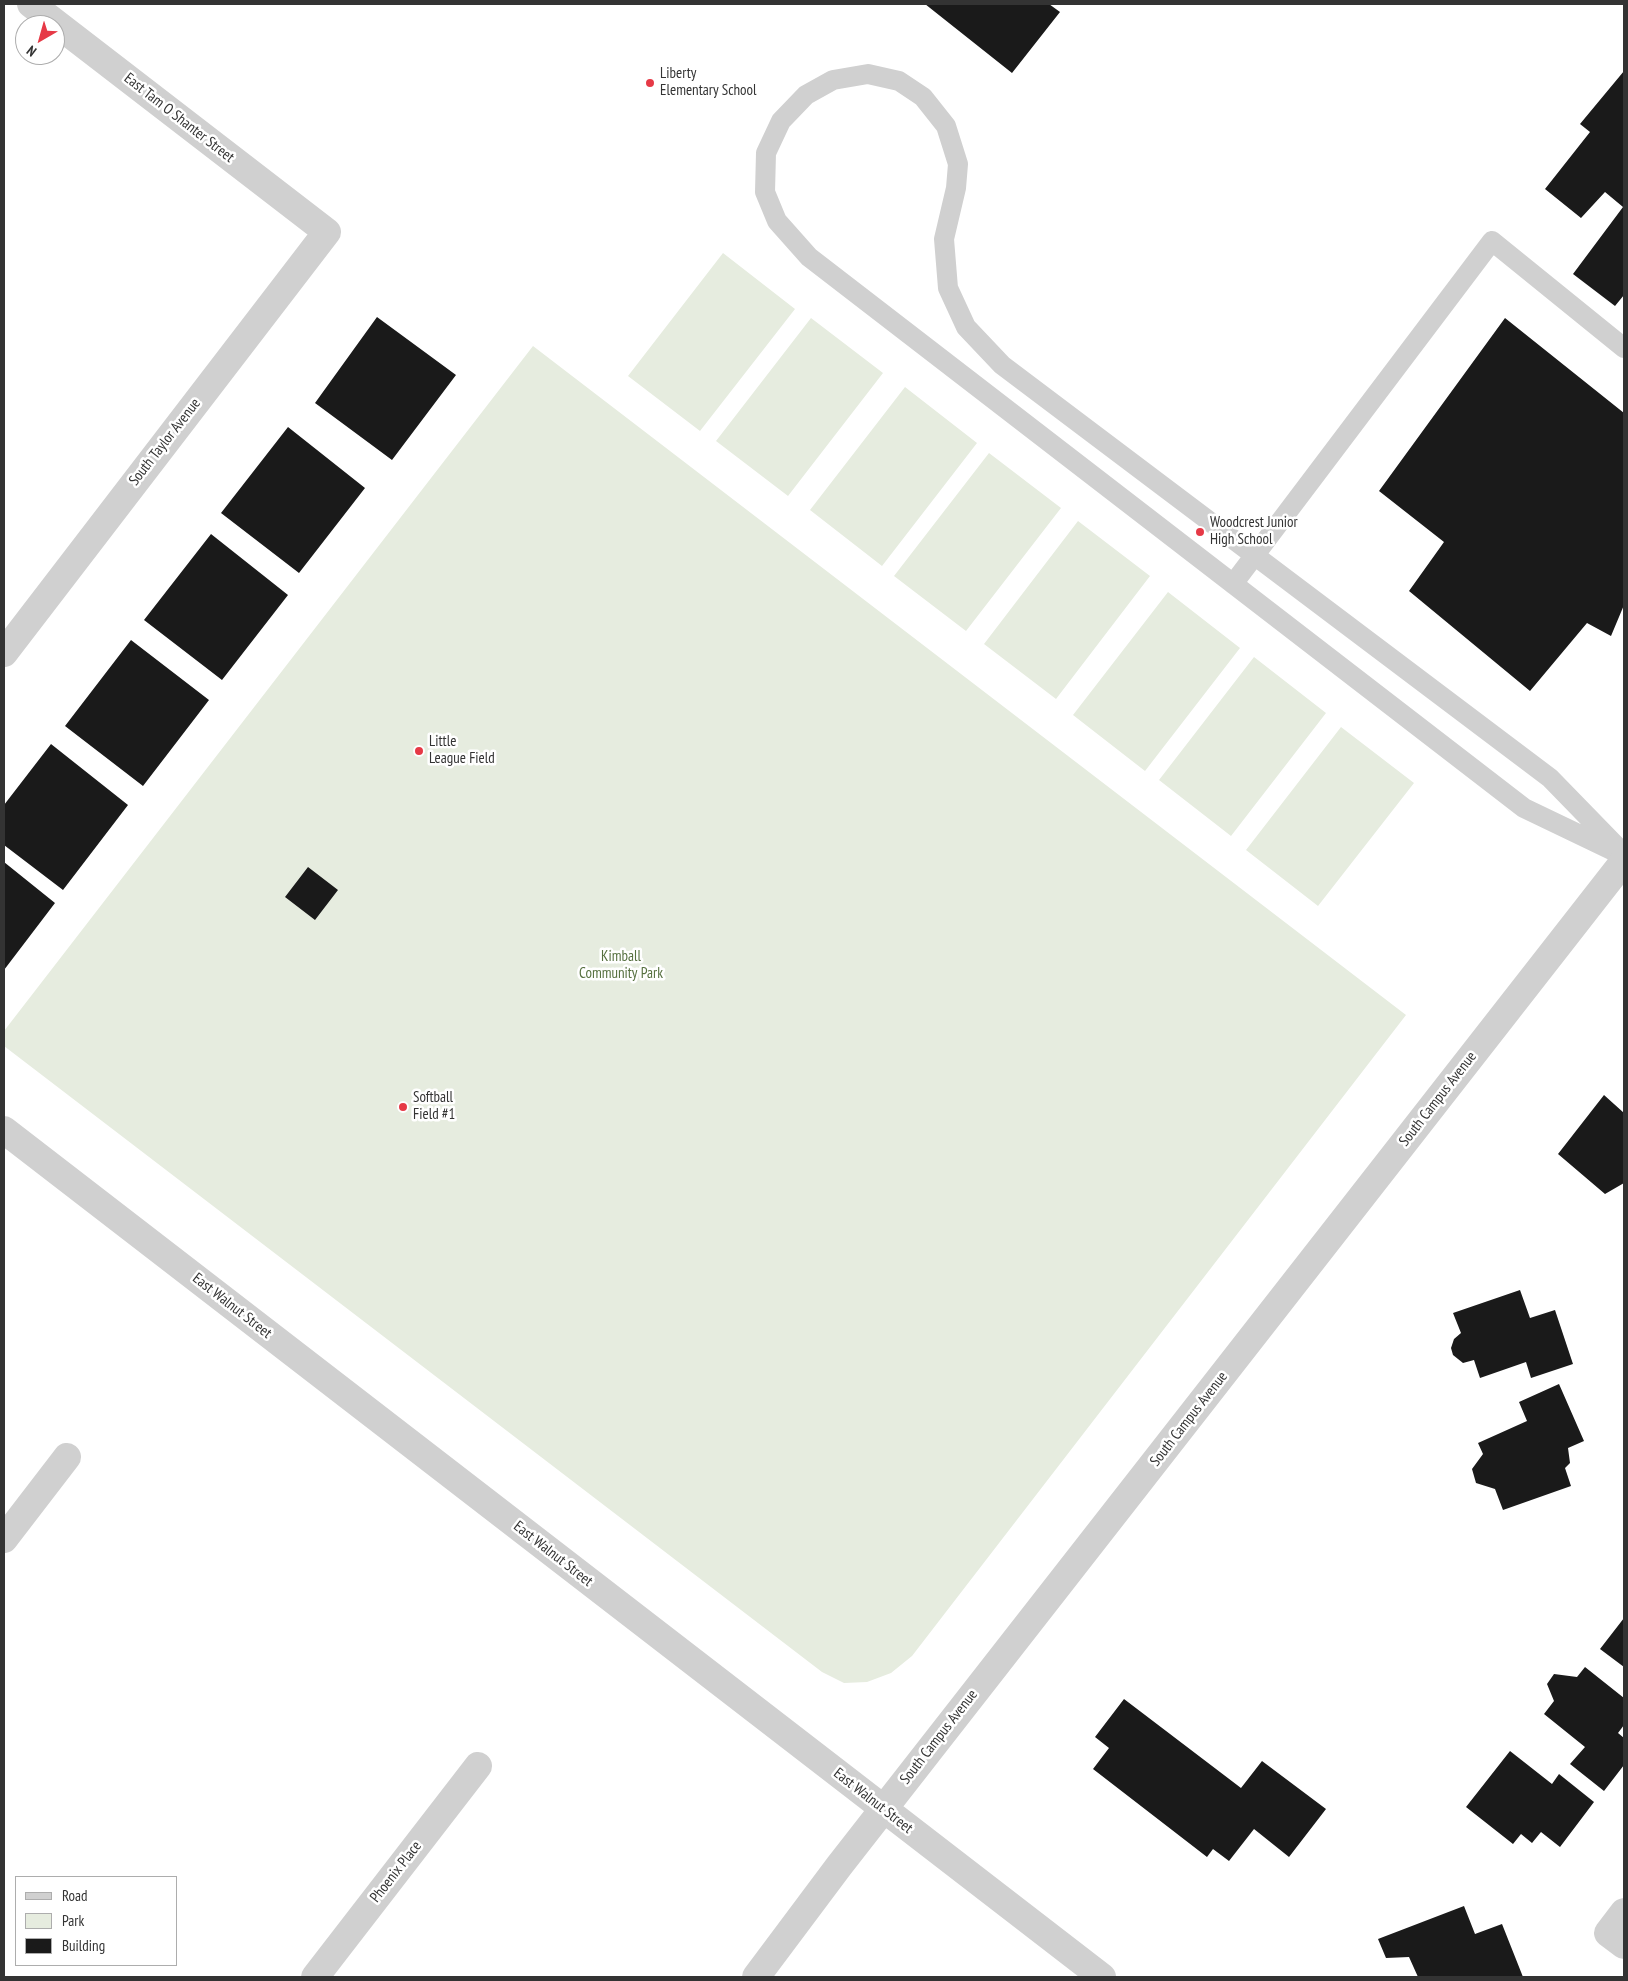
<!DOCTYPE html>
<style>
body{margin:0}
#map{position:relative;width:1628px;height:1981px;overflow:hidden;background:#fff;font-family:"PT Sans Narrow",sans-serif}
canvas{display:block}
.frame{position:absolute;inset:0;border:5px solid #333;pointer-events:none}
.legend{position:absolute;left:15px;top:1876px;width:162px;height:90px;box-sizing:border-box;background:#fff;border:1px solid #adadad;margin:0;padding:6px 9px;list-style:none;font-size:15px;color:#333}
.legend li{display:flex;align-items:center;gap:10px;height:25px}
.legend b{width:25px;border:1px solid #adadad}
.north{position:absolute;left:15px;top:15px;width:50px;height:50px;box-sizing:border-box;background:#fff;border:1px solid #adadad;border-radius:50%;rotate:218deg;font-size:14px;font-weight:700;line-height:20px;text-align:center;color:#333}
.north::after{content:'';display:block;margin:auto;width:18px;height:22px;background:#e63946;clip-path:polygon(50% 0,100% 100%,50% 72%,0 100%)}
</style>
<div id="map">
<canvas width="1628" height="1981"></canvas>
<div class="frame"></div>
<ul class="legend">
<li><b style="height:6px;background:#d0d0d0"></b>Road</li>
<li><b style="height:14px;background:#e6ecdf"></b>Park</li>
<li><b style="height:14px;background:#1a1a1a"></b>Building</li>
</ul>
<div class="north">N</div>
</div>
<script>
const ctx = document.querySelector('canvas').getContext('2d');
ctx.lineJoin = 'round';
function paint(path, color) { ctx.fillStyle = color; ctx.fill(path, 'evenodd'); }
const toPath = rows => new Path2D(rows.map(r => 'M' + r).join(''));
function stroke(path, color, width, dash) { ctx.strokeStyle = color; ctx.lineWidth = width; ctx.lineCap = dash ? 'butt' : 'round'; ctx.setLineDash(dash || []); ctx.stroke(path); }
function drawText(font, color, halo, rows, align = 'center') {
  ctx.font = font + ' "PT Sans Narrow",sans-serif'; ctx.lineWidth = 5; ctx.setLineDash([]); ctx.textBaseline = 'middle'; ctx.strokeStyle = halo; ctx.fillStyle = color; for (const [text, x, y, turn = 0] of rows) {
    ctx.save(); ctx.translate(x, y); ctx.rotate((+turn || 0) * Math.PI / 180); ctx.textAlign = isNaN(turn) ? turn : align; if (halo) ctx.strokeText(text, 0, 0); ctx.fillText(text, 0, 0); ctx.restore();
  }
}
paint(toPath([
 [723,253,795,309,700,431,628,376],
 [811,318,883,373,788,496,716,441],
 [533,346,1406,1015,912,1656,891,1673,867,1682,844,1683,822,1672,4,1046,4,1031],
 [905,387,977,443,882,566,810,510],
 [989,453,1061,508,966,631,894,576],
 [1078,521,1150,576,1056,699,984,644],
 [1168,592,1240,648,1145,771,1073,715],
 [1254,657,1326,713,1231,836,1159,780],
 [1341,727,1414,783,1318,906,1246,850]
]), '#e6ecdf');
paint(toPath([
 [925,4,1049,4,1060,12,1012,73],
 [1624,71,1624,295,1615,306,1573,274,1623,207,1605,192,1581,218,1545,189,1590,132,1580,124],
 [377,317,456,375,392,460,315,403],
 [1505,318,1624,413,1624,605,1611,636,1587,623,1530,691,1409,591,1444,542,1379,491],
 [288,427,365,488,299,573,221,513],
 [211,534,288,595,222,680,144,620],
 [131,640,209,700,143,786,65,726],
 [51,744,128,805,63,890,4,845,4,805],
 [4,862,55,903,4,970],
 [308,867,338,890,315,920,285,897],
 [1604,1095,1624,1113,1624,1183,1605,1194,1558,1154],
 [1520,1290,1530,1318,1555,1310,1573,1364,1531,1378,1526,1362,1480,1378,1474,1360,1463,1363,1453,1355,1451,1348,1454,1339,1461,1333,1453,1313],
 [1559,1384,1584,1441,1568,1448,1570,1463,1565,1468,1571,1486,1503,1510,1495,1489,1476,1483,1472,1469,1483,1454,1478,1443,1527,1421,1519,1402],
 [1624,1618,1624,1667,1600,1649],
 [1585,1667,1624,1698,1624,1725,1618,1733,1624,1738,1624,1765,1604,1791,1570,1764,1585,1747,1544,1714,1554,1701,1547,1684,1554,1674,1577,1677],
 [1124,1699,1241,1788,1262,1761,1326,1809,1289,1857,1254,1829,1229,1861,1213,1849,1207,1857,1093,1769,1109,1748,1095,1737],
 [1510,1751,1552,1784,1559,1774,1594,1802,1560,1847,1541,1832,1532,1843,1521,1834,1513,1844,1466,1807],
 [1464,1906,1475,1934,1502,1924,1523,1977,1418,1977,1409,1957,1386,1958,1378,1939]
]), '#1a1a1a');
stroke(toPath([
 [1233,584,1492,241,1624,348],
 [1624,854,1550,778,1002,365,966,327,948,288,944,239,956,188,958,164,946,126,923,97,899,81,868,74,833,80,806,95,781,121,766,153,765,192,777,221,809,257,1524,808,1624,856]
]), '#d0d0d0', 20);
stroke(toPath([
 [4,653,327,232,31,4],
 [4,1539,67,1457],
 [1624,1912,1608,1933,1624,1945],
 [315,1977,478,1766]
]), '#d0d0d0', 28);
stroke(toPath([
 [4,1130,1102,1977],
 [756,1977,839,1866,1624,861]
]), '#d0d0d0', 28);
for (const [x, y, r, color] of [
 [650,83,5,"#e63946"],
 [1200,532,5,"#e63946"],
 [419,751,5,"#e63946"],
 [403,1107,5,"#e63946"]
]) { const dot = new Path2D(); dot.arc(x, y, r, 0, 2 * Math.PI); ctx.fillStyle = color; ctx.fill(dot); stroke(dot, '#fff', 2); }
drawText('15px', '#333', '#fff', [
 ["Liberty",660,74],
 ["Elementary School",660,91],
 ["Woodcrest Junior",1210,523],
 ["High School",1210,540],
 ["Little",429,742],
 ["League Field",429,759],
 ["Softball",413,1098],
 ["Field #1",413,1115]
], 'left');
drawText('15px', '#333', '#fff', [
 ["East Tam O Shanter Street",179,118,38],
 ["South Taylor Avenue",165,442,-52],
 ["South Campus Avenue",1438,1099,-52],
 ["East Walnut Street",232,1306,38],
 ["South Campus Avenue",1189,1419,-52],
 ["East Walnut Street",553,1554,38],
 ["South Campus Avenue",939,1737,-52],
 ["East Walnut Street",873,1801,38],
 ["Phoenix Place",396,1872,-52]
]);
drawText('15px', '#56703f', '#fff', [
 ["Kimball",621,957],
 ["Community Park",621,974]
]);
</script>
